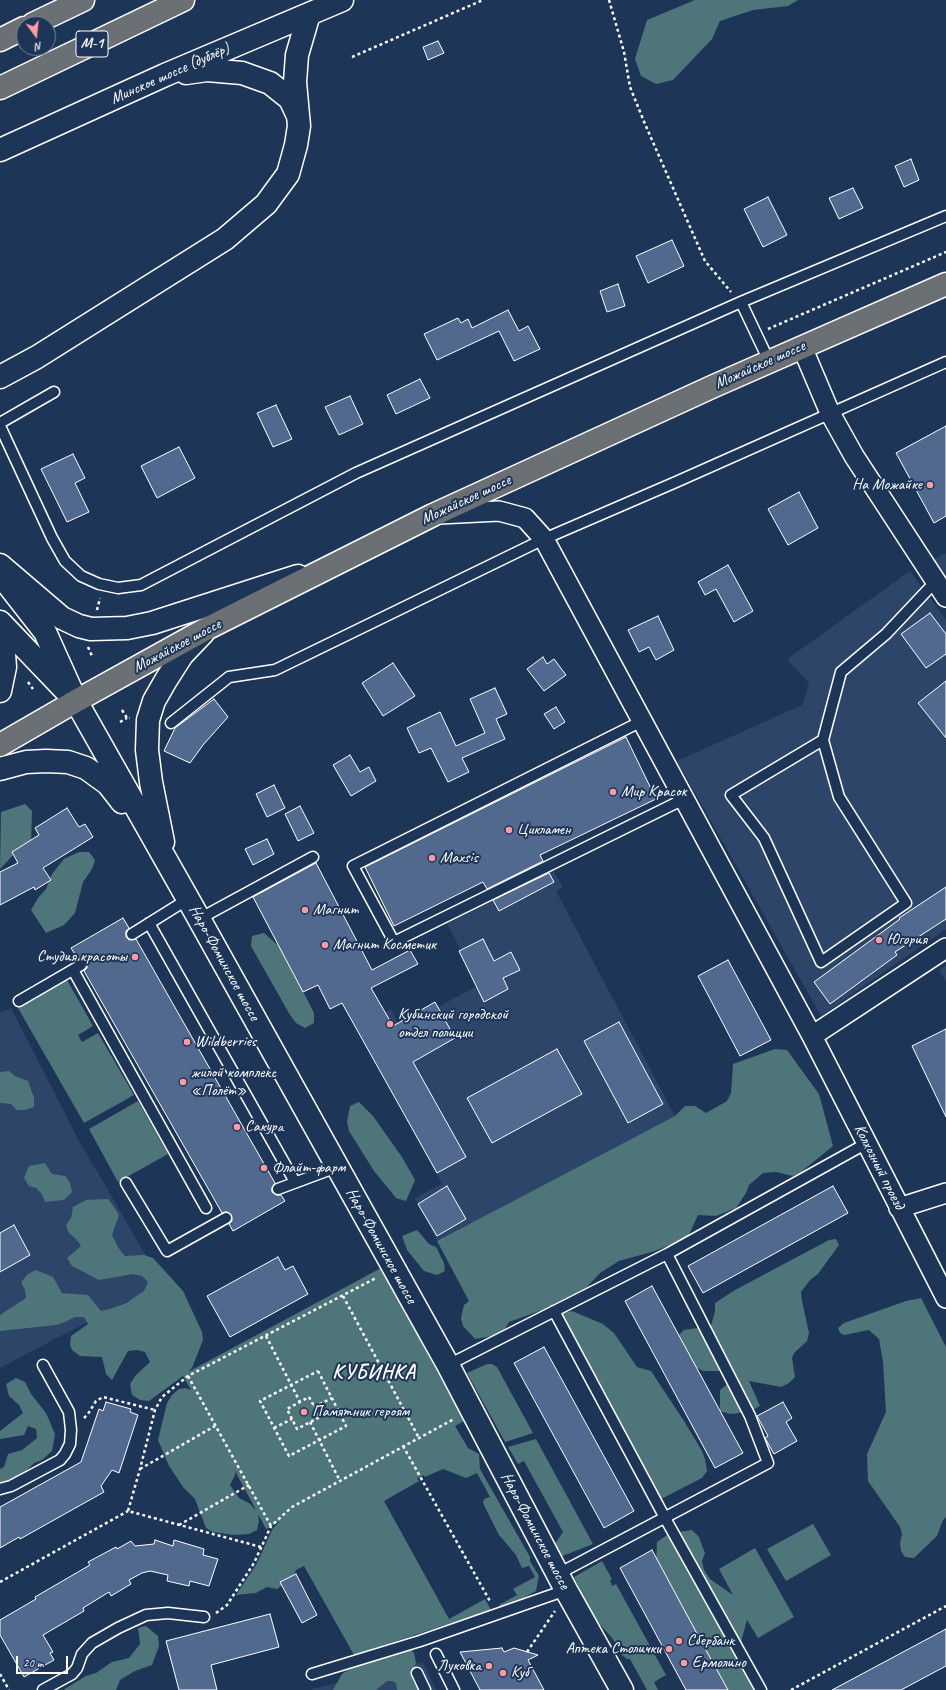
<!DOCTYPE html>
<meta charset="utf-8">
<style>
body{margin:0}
#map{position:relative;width:946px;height:1690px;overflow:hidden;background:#1d3557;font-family:Caveat,sans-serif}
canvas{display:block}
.north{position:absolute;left:16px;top:16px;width:40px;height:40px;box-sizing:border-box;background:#1d3557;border:1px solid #77869a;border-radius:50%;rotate:165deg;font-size:11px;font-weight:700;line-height:16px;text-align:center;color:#fff}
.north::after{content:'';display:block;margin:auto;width:14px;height:18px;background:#ff9aa2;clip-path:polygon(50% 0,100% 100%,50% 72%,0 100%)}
.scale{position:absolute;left:16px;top:1656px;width:52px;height:18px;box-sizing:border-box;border:2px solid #fff;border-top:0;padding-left:5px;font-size:12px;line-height:14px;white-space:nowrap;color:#fff;-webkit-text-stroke:3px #1d3557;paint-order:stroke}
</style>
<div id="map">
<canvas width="946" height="1690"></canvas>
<div class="north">N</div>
<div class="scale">20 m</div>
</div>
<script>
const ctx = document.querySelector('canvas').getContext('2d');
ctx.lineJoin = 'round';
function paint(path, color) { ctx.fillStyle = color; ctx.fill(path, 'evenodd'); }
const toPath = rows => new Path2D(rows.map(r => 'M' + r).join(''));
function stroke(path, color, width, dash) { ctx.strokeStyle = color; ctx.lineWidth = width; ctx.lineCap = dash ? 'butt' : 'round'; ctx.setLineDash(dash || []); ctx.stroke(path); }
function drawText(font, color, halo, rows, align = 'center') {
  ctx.font = font + ' Caveat,sans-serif'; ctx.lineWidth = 4; ctx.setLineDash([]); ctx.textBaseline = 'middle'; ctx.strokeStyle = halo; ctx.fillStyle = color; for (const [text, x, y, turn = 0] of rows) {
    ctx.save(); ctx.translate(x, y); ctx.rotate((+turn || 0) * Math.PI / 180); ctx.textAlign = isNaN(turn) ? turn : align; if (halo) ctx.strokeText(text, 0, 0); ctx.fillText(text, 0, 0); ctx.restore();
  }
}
paint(toPath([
 [946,553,946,578,934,559],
 [910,571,946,620,946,929,821,1016,677,761,802,705,809,683,787,659],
 [551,867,563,887,556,891,675,1116,437,1241,415,1198,442,1184,358,1026,391,1009,400,1027,479,985,447,924],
 [946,965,946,982,939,970],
 [11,1008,77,1137,162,1283,0,1368,0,1013],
 [423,1662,436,1690,312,1690,312,1689]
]), '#2d4568');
paint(toPath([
 [695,0,798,0,788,6,753,10,720,21,712,39,673,80,656,84,641,76,635,59,647,20],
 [25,804,32,811,31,843,16,852,0,869,1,812],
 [79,852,89,852,95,860,92,869,83,882,75,913,64,925,46,933,31,910,38,898,46,889,52,874,64,859],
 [264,933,282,949,314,1013,314,1023,305,1028,296,1023,290,1015,251,946,252,936],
 [67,980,93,1026,78,1035,82,1042,98,1033,134,1095,84,1123,18,1008],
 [775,1049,787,1050,819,1094,833,1146,801,1172,793,1176,776,1172,763,1173,749,1185,746,1193,736,1208,716,1216,698,1215,688,1237,655,1251,619,1261,600,1273,587,1287,542,1310,509,1322,505,1329,498,1335,475,1339,463,1326,461,1318,464,1305,469,1301,437,1241,675,1116,685,1106,695,1106,706,1113,727,1101,731,1093,733,1064],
 [9,1071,15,1076,28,1081,34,1098,34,1107,25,1110,17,1110,11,1104,0,1103,0,1072],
 [138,1101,168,1154,118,1182,89,1129],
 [359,1102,373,1116,402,1157,415,1180,406,1201,396,1198,374,1171,349,1131,347,1122,350,1106],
 [45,1163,52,1174,65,1176,70,1183,72,1192,64,1200,45,1202,42,1194,36,1188,29,1186,24,1178,29,1166],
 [108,1199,114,1207,119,1215,112,1235,119,1249,125,1256,144,1255,153,1258,183,1291,202,1332,203,1340,192,1368,188,1372,381,1268,464,1421,455,1426,468,1448,479,1454,480,1469,530,1557,530,1561,539,1576,536,1591,502,1610,499,1605,517,1595,513,1589,535,1577,529,1566,522,1568,516,1555,499,1535,483,1503,484,1499,490,1497,477,1473,466,1478,443,1469,425,1477,424,1475,417,1478,419,1481,384,1501,449,1619,485,1599,491,1610,354,1655,304,1566,296,1570,293,1577,277,1589,267,1587,256,1593,236,1595,256,1565,273,1528,280,1521,266,1529,258,1514,259,1521,257,1530,249,1534,234,1535,213,1532,206,1528,195,1499,183,1487,169,1466,158,1440,167,1403,172,1395,179,1389,185,1388,191,1390,183,1376,149,1401,140,1400,132,1395,130,1384,136,1375,150,1362,145,1352,137,1350,128,1351,112,1380,106,1374,102,1357,80,1356,72,1350,70,1345,71,1336,88,1324,84,1317,75,1317,65,1322,56,1325,0,1331,0,1315,26,1298,25,1290,21,1282,28,1274,36,1270,53,1277,62,1293,88,1295,101,1311,110,1309,126,1303,144,1291,148,1282,142,1276,133,1274,99,1280,72,1266,67,1258,81,1246,76,1239,69,1233,66,1225,71,1218,73,1207,86,1200],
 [235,1471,256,1510,249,1503,239,1498,230,1485,235,1475],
 [417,1230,429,1244,436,1247,444,1263,445,1271,437,1275,424,1271,407,1250,402,1236],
 [836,1239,839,1245,818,1274,810,1280,801,1292,802,1301,809,1333,807,1341,794,1353,792,1358,795,1377,789,1383,781,1387,749,1381,760,1406,749,1412,730,1414,720,1411,720,1390,730,1382,729,1374,721,1371,703,1371,692,1365,677,1337,684,1330,711,1326,715,1311,715,1303,735,1290,829,1240],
 [921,1298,946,1347,946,1517,943,1520,937,1536,914,1558,905,1557,901,1551,900,1543,902,1534,900,1527,868,1481,867,1454,886,1412,883,1362,879,1339,869,1330,844,1335,840,1333,838,1328,844,1323,906,1301],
 [572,1311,603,1324,614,1333,637,1367,651,1371,684,1421,702,1451,705,1459,707,1471,702,1478,659,1500,565,1330,555,1327,554,1315],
 [487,1364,492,1364,497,1367,533,1433,505,1442,467,1373],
 [16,1378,25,1382,31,1394,46,1413,55,1434,52,1451,42,1460,34,1463,26,1471,10,1483,0,1486,0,1469,4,1467,8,1454,22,1450,37,1438,36,1429,28,1426,24,1435,0,1439,0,1431,23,1413,19,1405,9,1396,6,1384],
 [536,1439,593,1544,560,1557,554,1545,563,1532,524,1461,518,1464,508,1447],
 [813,1524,831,1555,786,1581,767,1549],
 [692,1530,699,1537,705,1553,702,1561,704,1570,710,1579,733,1595,719,1569,755,1548,794,1617,758,1638,747,1620,741,1642,742,1652,765,1690,721,1690,703,1651,707,1641,691,1628,656,1565,657,1542,670,1533],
 [602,1561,612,1579,610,1580,612,1586,616,1584,666,1675,654,1682,658,1690,647,1690,630,1659,627,1659,621,1654,613,1639,593,1617,574,1577],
 [146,1626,158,1636,159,1646,152,1665,135,1671,120,1680,116,1690,63,1690,86,1676,96,1673,112,1662,129,1658,140,1644,138,1628],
 [406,1649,411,1650,414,1653,416,1663,412,1673,413,1682,420,1690,397,1690,396,1683,392,1681,387,1681,376,1690,333,1690,342,1674,359,1663]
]), '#4e7579');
const building = toPath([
 [438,41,444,53,428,60,423,47,438,41],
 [911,159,919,180,904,187,895,166,911,159],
 [853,188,863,208,839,219,829,198,853,188],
 [768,197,787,235,763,247,744,209,768,197],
 [672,240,684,266,648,283,636,256,672,240],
 [618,284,625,306,607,312,600,291,618,284],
 [508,310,519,331,528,326,540,349,514,361,499,331,437,360,424,334,458,318,461,323,468,319,472,328,508,310],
 [420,379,430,398,396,414,387,395,420,379],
 [350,396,363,424,339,435,325,407,350,396],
 [276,405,292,439,273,447,257,413,276,405],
 [946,426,946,516,934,523,896,453,946,426],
 [179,447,195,478,157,498,141,466,179,447],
 [73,454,85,478,75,483,89,512,67,522,41,469,73,454],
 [799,492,818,528,788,545,768,509,799,492],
 [728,565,753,611,734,622,716,589,705,595,698,582,728,565],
 [930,613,946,634,946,654,926,668,901,634,930,613],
 [658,616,674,650,656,660,649,647,639,652,628,630,658,616],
 [543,657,547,664,554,659,566,675,544,691,527,669,543,657],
 [393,663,415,696,383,716,362,683,393,663],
 [946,681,946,738,918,703,946,681],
 [495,688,507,714,496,719,505,739,462,758,469,772,448,782,431,748,419,753,407,728,440,712,456,746,485,733,470,699,495,688],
 [214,699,228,717,203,745,190,763,164,751,175,728,214,699],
 [556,707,565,722,554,729,544,714,556,707],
 [626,737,656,799,540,855,543,861,487,889,483,882,394,926,365,867,626,737],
 [350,755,360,772,369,767,376,781,351,796,333,765,350,755],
 [274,785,285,808,267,817,256,794,274,785],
 [300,806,314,833,298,841,285,814,300,806],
 [67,808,79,827,85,824,93,837,43,868,51,880,35,890,34,887,0,905,0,872,18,863,12,852,39,835,35,828,67,808],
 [267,839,274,854,253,865,245,849,267,839],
 [316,863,372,970,410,950,418,964,371,988,393,1026,435,1002,455,1038,413,1062,466,1157,437,1173,342,1003,330,1009,318,985,303,992,253,897,316,863],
 [549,873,554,882,499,911,493,900,549,873],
 [946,887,946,919,895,952,897,955,830,1004,814,982,900,919,899,918,946,887],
 [123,918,129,928,126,931,126,937,129,940,136,939,275,1183,272,1188,272,1192,277,1195,281,1195,285,1201,233,1231,229,1224,232,1221,231,1215,226,1212,222,1213,84,971,87,968,87,962,84,959,78,959,71,948,123,918],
 [483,939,494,961,511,952,520,970,503,978,508,989,484,1002,459,951,483,939],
 [728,960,771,1040,740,1056,698,976,728,960],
 [619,1022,663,1104,628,1123,584,1041,619,1022],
 [946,1029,946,1117,912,1046,946,1029],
 [557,1049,582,1094,492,1143,467,1098,557,1049],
 [447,1186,466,1219,437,1236,418,1204,447,1186],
 [833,1186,848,1213,703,1293,688,1266,833,1186],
 [14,1225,30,1255,0,1272,0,1233,14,1225],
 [278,1257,285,1270,293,1266,308,1294,230,1337,207,1296,278,1257],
 [652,1286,743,1453,715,1468,625,1301,652,1286],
 [544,1347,634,1511,604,1528,514,1363,544,1347],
 [106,1402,131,1409,130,1412,138,1415,119,1473,112,1470,101,1486,104,1492,20,1539,19,1537,0,1548,0,1507,81,1462,99,1409,103,1411,106,1402],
 [783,1402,792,1418,786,1422,797,1441,774,1454,765,1438,768,1436,757,1416,783,1402],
 [155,1540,173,1546,174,1540,204,1549,203,1555,218,1559,209,1586,190,1581,189,1586,167,1581,168,1575,150,1571,142,1573,129,1580,131,1584,111,1596,109,1592,83,1608,84,1611,43,1635,53,1652,50,1653,54,1660,24,1677,0,1635,0,1620,36,1599,35,1597,90,1565,88,1562,116,1547,117,1549,131,1541,135,1546,154,1544,155,1540],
 [652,1550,701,1641,728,1690,686,1690,620,1568,652,1550],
 [296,1574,317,1615,302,1623,280,1582,296,1574],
 [270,1614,279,1647,211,1665,217,1690,179,1690,166,1641,270,1614],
 [946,1629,946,1666,901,1690,832,1690,946,1629],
 [502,1648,504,1652,514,1648,538,1655,528,1660,544,1690,480,1690,460,1652,502,1648]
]);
paint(building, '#51698f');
stroke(building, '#fff', 1);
const service = toPath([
 [741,302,769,361],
 [0,423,54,392],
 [0,426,52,538,65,561,81,576,99,584,118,588,141,585,356,473,741,302,946,216],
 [642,721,353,866,394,942,684,799],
 [171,723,229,677,275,670,544,539,676,482,946,362],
 [823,740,839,797,906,903,821,962,764,838,731,795,823,740,841,672,886,634,936,581],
 [199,919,313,857],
 [149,923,295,1182],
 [132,934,188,899],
 [73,970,206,1208],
 [19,1001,81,965],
 [126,1183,167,1251,226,1218],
 [278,1189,337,1167],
 [667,1254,867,1143],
 [554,1311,665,1518,761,1690],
 [448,1365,667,1254,750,1416,768,1463,558,1574],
 [0,1489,11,1486,60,1460,65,1454,70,1444,71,1430,69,1412,43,1365],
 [436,1654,454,1690],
 [417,1673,425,1690],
 [312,1674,420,1641,566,1590],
 [43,1690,72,1674,77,1668,82,1654,92,1643,118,1628,146,1615,168,1613,204,1617]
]);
const minor = toPath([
 [802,347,830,413,854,456,946,597],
 [439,514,499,511,525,518,544,539,812,1036,946,1298],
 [812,1036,946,948],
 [899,1208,946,1193]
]);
const tertiary = toPath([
 [76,701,188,899,448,1365,566,1590,622,1690],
 [0,769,26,762,46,761,68,762,86,768,108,784,122,802],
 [163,842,151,782,147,750,148,720,154,701,166,680,182,655,203,633]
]);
const secondary = toPath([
 [186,73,207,70,242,73,270,83,290,99,298,116],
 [0,150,165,75,342,0],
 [0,377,37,357,225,239,266,204,288,174,296,145,299,126,295,82,297,55,309,14],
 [0,565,62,618,79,626,91,629,127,628,152,623,298,576],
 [6,582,45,632,76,701],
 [0,622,67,692],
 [0,641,4,654,5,667,0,691]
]);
const primary = toPath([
 [0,745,76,701,206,629,433,515,714,386,946,284]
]);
const trunk = toPath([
 [33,24,83,0],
 [0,40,24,28],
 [0,88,183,0]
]);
stroke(service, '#fff', 13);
stroke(minor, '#fff', 22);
stroke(tertiary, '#fff', 25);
stroke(secondary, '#fff', 25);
stroke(primary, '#fff', 25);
stroke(trunk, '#fff', 25);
stroke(toPath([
 [609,0,624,52,630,87,645,124,705,261,731,292],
 [352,57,483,0],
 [768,329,946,252],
 [97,610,100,598],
 [88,647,92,656],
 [28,682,33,689],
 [122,710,127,718,130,718],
 [120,722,127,718],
 [343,1296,419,1438],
 [266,1336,300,1402],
 [318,1371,346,1426,289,1456,260,1401,318,1371],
 [188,1376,271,1526],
 [309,1397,320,1417,297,1429,287,1409,309,1397],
 [314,1407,332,1398],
 [84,1418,88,1414,96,1401,103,1397,155,1410],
 [310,1422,340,1481],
 [274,1428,292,1419],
 [403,1446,491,1603],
 [140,1469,215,1426],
 [179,1525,249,1485],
 [261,1547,128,1511,140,1469,155,1410,162,1397,188,1376,376,1278],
 [0,1582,128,1511],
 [216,1613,227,1605,254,1563,271,1526,292,1507,454,1419],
 [527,1652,555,1611],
 [0,1674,9,1690],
 [791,1690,946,1606]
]), '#fff', 2.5, [3, 3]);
stroke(service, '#1d3557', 10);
stroke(minor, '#1d3557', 19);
stroke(tertiary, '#1d3557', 22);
stroke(secondary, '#1d3557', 22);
stroke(primary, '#6b7074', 22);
stroke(trunk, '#6b7074', 22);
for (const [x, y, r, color] of [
 [930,485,4,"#ff9aa2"],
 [613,792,4,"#ff9aa2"],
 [509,830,4,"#ff9aa2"],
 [432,858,4,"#ff9aa2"],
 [305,910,4,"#ff9aa2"],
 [879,940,4,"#ff9aa2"],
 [325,945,4,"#ff9aa2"],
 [135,957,4,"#ff9aa2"],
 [390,1024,4,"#ff9aa2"],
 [187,1042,4,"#ff9aa2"],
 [183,1082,4,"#ff9aa2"],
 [237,1127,4,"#ff9aa2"],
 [264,1168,4,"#ff9aa2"],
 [304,1412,4,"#ff9aa2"],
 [679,1641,4,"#ff9aa2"],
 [669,1649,4,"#ff9aa2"],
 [684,1663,4,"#ff9aa2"],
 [489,1666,4,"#ff9aa2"],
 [503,1673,4,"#ff9aa2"]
]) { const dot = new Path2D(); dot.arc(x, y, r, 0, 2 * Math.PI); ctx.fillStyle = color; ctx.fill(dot); stroke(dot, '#1d3557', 1.5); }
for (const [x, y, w] of [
 [92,44,32]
]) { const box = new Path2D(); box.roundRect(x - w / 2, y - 13, w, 26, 3); ctx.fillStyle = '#1d3557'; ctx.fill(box); stroke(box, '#fff', 1); }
drawText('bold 15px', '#fff', null, [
 ["М-1",92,44]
]);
drawText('16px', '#fff', '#1d3557', [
 ["Минское шоссе (дублёр)",170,74,-24],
 ["Можайское шоссе",760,365,-24],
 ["Можайское шоссе",466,500,-25],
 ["Можайское шоссе",177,646,-28],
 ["Наро-Фоминское шоссе",224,963,61],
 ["Колхозный проезд",879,1167,63],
 ["Наро-Фоминское шоссе",381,1246,61],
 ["Наро-Фоминское шоссе",535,1531,62]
]);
drawText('16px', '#fff', '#1d3557', [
 ["На Можайке",922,485,"right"],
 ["Мир Красок",621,792],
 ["Цикламен",517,830],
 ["Maxsis",440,858],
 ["Магнит",313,910],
 ["Югория",887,940],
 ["Магнит Косметик",333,945],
 ["Студия красоты",127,957,"right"],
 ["Кубинский городской",398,1015],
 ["отдел полиции",398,1033],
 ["Wildberries",195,1042],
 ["жилой комплекс",191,1073],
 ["«Полёт»",191,1091],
 ["Сакура",245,1127],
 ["Флайт-фарм",272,1168],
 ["Памятник героям",312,1412],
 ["Сбербанк",687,1641],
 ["Аптека Столички",661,1649,"right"],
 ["Ермолино",692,1663],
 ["Луковка",481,1666,"right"],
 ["Куб",511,1673]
], 'left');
ctx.letterSpacing = '1px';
drawText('bold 20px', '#fff', '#1d3557', [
 ["КУБИНКА",374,1373]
]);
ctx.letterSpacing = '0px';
</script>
